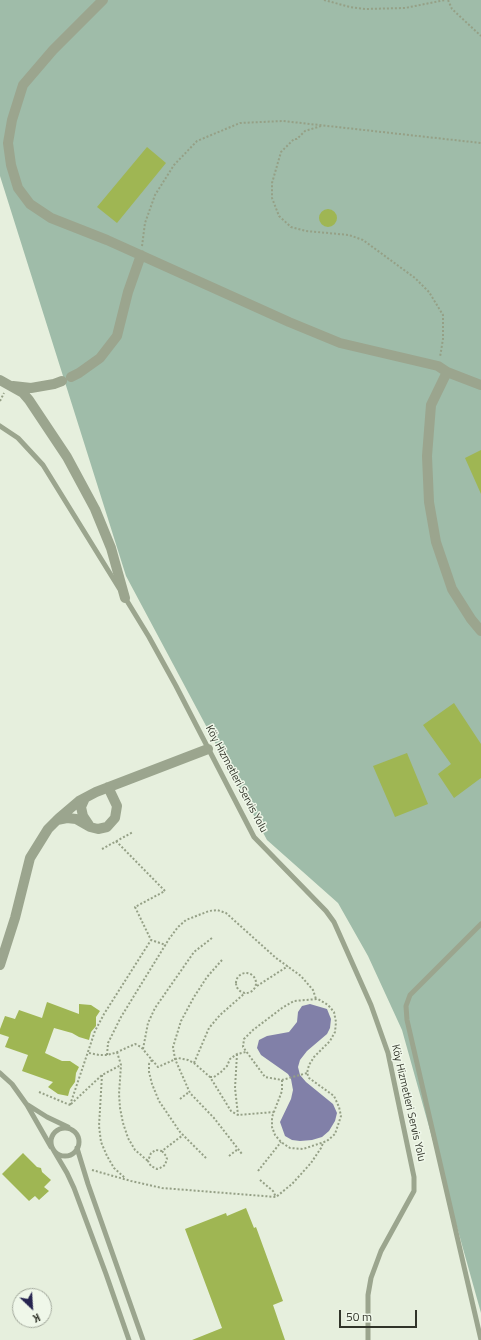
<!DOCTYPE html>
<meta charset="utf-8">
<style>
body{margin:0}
#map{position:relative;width:481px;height:1340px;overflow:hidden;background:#e6efdd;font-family:"Titillium Web",sans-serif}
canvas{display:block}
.north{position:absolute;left:12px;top:1288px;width:40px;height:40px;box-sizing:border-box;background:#eff7e9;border:1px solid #a3a99c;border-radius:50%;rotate:155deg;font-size:11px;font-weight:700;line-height:16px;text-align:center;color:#313429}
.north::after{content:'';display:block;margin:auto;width:14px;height:18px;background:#262450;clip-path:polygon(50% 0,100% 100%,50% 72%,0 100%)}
.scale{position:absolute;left:339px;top:1310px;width:78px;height:18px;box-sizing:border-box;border:2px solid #313429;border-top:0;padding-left:5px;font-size:12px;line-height:14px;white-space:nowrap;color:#313429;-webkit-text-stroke:3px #eff7e9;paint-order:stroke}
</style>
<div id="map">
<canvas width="481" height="1340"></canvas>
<div class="north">K</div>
<div class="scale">50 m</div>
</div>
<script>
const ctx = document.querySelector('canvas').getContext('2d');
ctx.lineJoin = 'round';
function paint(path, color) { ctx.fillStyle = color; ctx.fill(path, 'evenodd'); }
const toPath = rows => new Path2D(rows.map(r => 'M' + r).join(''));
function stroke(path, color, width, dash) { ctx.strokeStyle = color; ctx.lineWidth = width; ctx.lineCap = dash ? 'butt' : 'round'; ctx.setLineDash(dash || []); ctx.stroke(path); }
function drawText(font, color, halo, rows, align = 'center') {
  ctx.font = font + ' "Titillium Web",sans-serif'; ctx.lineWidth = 3; ctx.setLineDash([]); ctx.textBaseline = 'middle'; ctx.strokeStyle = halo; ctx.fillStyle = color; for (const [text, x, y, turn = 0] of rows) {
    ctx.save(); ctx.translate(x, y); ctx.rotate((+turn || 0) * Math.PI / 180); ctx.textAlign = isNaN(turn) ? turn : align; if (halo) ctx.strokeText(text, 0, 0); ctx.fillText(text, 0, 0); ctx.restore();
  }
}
paint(toPath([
 [0,0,481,0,481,1313,402,1030,368,956,338,903,267,840,126,576,0,176]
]), '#9fbca9');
paint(toPath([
 [310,1004,327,1009,331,1019,330,1028,327,1034,307,1051,300,1060,298,1067,300,1075,306,1082,333,1104,337,1113,335,1121,329,1131,322,1137,312,1140,300,1141,292,1140,285,1136,280,1122,291,1099,293,1090,291,1079,288,1074,261,1055,257,1048,259,1040,267,1036,289,1032,297,1022,298,1012,302,1006]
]), '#8180a8');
paint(toPath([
 [147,147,166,163,117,223,97,207],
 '319 218a9 9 0 1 1 18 0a9 9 0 1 1-18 0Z',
 [481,450,481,494,465,458],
 [454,703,481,744,481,778,454,798,438,774,451,764,423,725],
 [407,753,428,804,395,817,373,766],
 [47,1002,79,1014,79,1004,91,1005,100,1011,96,1017,96,1026,91,1032,89,1040,79,1037,72,1033,54,1028,45,1053,62,1061,70,1061,79,1067,76,1073,75,1082,70,1089,68,1096,58,1094,48,1087,53,1082,22,1071,28,1055,5,1047,9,1037,0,1034,0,1029,5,1016,15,1019,19,1010,42,1018],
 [23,1153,37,1167,41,1168,42,1172,51,1180,44,1187,49,1191,39,1200,35,1196,29,1201,2,1174],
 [246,1208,254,1228,256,1227,283,1301,273,1305,285,1340,192,1340,222,1328,185,1229,226,1213,227,1216]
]), '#9fb653');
stroke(toPath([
 [324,0,350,7,365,9,405,8,445,0],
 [448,0,452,9,481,36],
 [321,126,305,131,297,139,294,139,281,152,272,183,272,198,279,216,291,227,306,231,349,235,363,240,415,278,429,292,443,315,443,339,440,357],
 [142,246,145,223,155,195,174,165,197,141,240,123,283,121,481,143],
 [0,401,4,393],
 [116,841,165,891,135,907,151,940,166,945],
 [102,849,133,832],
 [222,960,207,977,194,997,181,1021,173,1047,175,1059,190,1093,214,1118,242,1154],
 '236 983a10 10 0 1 1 20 0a10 10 0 1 1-20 0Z',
 [257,986,288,966],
 [143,1049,148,1023,155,1008,194,952,212,938],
 [117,1052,121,1065,119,1094,120,1108,123,1123,128,1138,135,1150,148,1161],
 [89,1053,99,1055,107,1055,115,1053,135,1044,141,1047,158,1067,178,1058,188,1060,194,1063,210,1077,231,1111,238,1115,274,1112],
 [237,1054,235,1088,238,1115],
 [107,1055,108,1043,121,1017,169,939,178,927,186,920,209,911,217,910,226,913,276,958,301,976,313,990,316,999],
 [152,1060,149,1064,149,1072,152,1084,159,1101,180,1132,207,1159],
 [194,1063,209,1028,220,1015,245,993],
 [102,1075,99,1126,101,1142,107,1156,114,1168,125,1178],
 [210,1077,214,1077,221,1072,227,1066,230,1059,237,1054,246,1052],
 [282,1080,282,1091,272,1117,272,1127,275,1135,281,1142,290,1148,303,1149,327,1141,335,1134,341,1116,339,1107,334,1096,309,1078,307,1073,309,1065,314,1057,330,1041,335,1032,336,1022,334,1012,328,1005,318,999,294,1001,282,1008,253,1030,244,1039,243,1047,265,1077,282,1080,307,1073],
 [39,1092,70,1105],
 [180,1099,189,1092],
 [71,1104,102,1075,121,1065],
 [70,1105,95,1031,104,1014,151,940],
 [162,1151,166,1156,167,1159,165,1165,160,1168,157,1169,151,1166,148,1161,151,1153,156,1150,162,1151,183,1135],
 [229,1156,238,1149],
 [92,1170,131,1181,162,1188,276,1197,292,1184,311,1163,321,1148,323,1143],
 [258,1171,281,1142],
 [260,1180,273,1191,276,1197]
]), '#95a086', 2, [2, 2]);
stroke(toPath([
 [0,426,18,438,43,465,119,588],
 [124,596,149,637,176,686,254,837,326,911,334,922,371,1005,388,1053,414,1177,414,1191,381,1251,371,1278,368,1295,368,1340],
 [0,1073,12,1084,27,1105,51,1147],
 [28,1105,47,1117,68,1127],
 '51 1142a14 14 0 1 1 28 0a14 14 0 1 1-28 0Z',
 [77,1148,88,1184,143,1340],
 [54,1151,67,1173,74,1188,106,1274,129,1340],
 [481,1340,407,1020,406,1006,410,995,481,924]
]), '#9ba58e', 5);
stroke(toPath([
 [103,0,53,50,23,85,12,120,8,143,11,165,18,188,30,204,51,218,107,240,289,322,340,343,438,366,447,372,431,405,427,456,429,502,436,542,452,589,471,619,481,631],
 [447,372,481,385],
 [71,377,79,373,100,358,117,336,128,292,141,255],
 [0,380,23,393,29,400,67,457,95,509,111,548,125,598],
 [13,386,31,388,54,384,62,381],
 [85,798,81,807,83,816,89,825],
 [57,820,67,818,76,819,90,827,98,829,107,827,115,818,117,806,108,787],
 [0,965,15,918,30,858,48,829,59,818,79,801,96,792,208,749]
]), '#9ba58e', 10);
drawText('11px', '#313429', '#eff7e9', [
 ["Köy Hizmetleri Servis Yolu",236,779,62],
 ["Köy Hizmetleri Servis Yolu",408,1103,77]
]);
</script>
